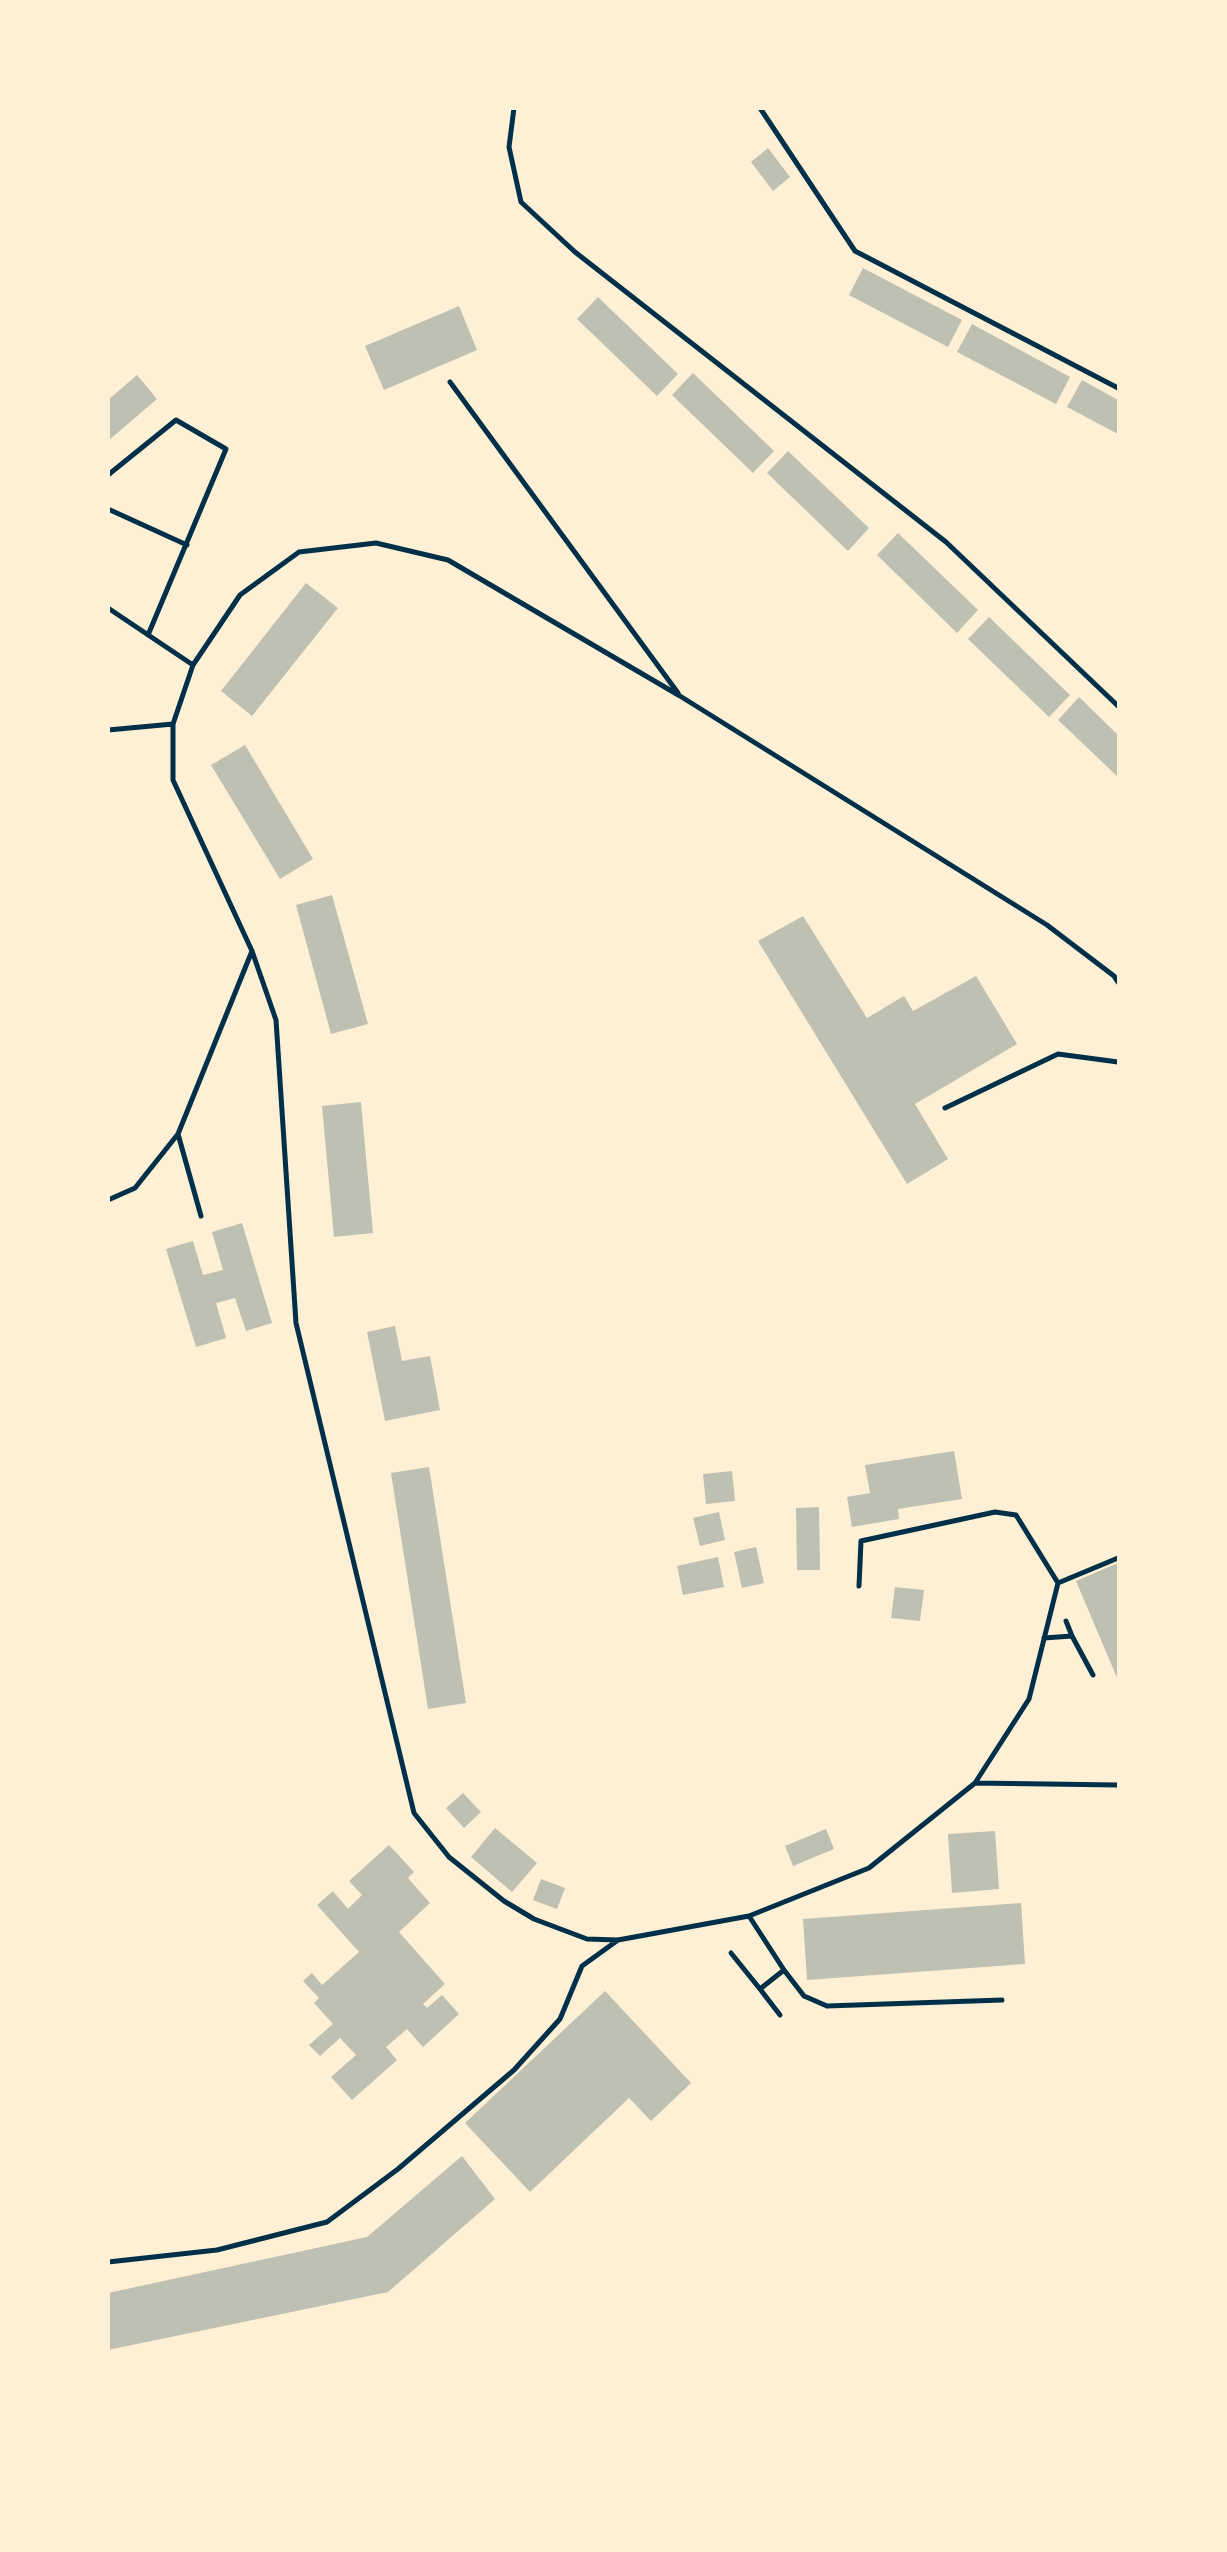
<!DOCTYPE html>
<style>
body{margin:0}
#map{position:relative;width:1227px;height:2552px;overflow:hidden;background:#fdf0d5;font-family:"Nunito Sans",sans-serif}
canvas{display:block}
.frame{position:absolute;inset:0;border:110px solid #fdf0d5;pointer-events:none}
</style>
<div id="map">
<canvas width="1227" height="2552"></canvas>
<div class="frame"></div>
</div>
<script>
const ctx = document.querySelector('canvas').getContext('2d');
ctx.lineJoin = 'round';
function paint(path, color) { ctx.fillStyle = color; ctx.fill(path, 'evenodd'); }
const toPath = rows => new Path2D(rows.map(r => 'M' + r).join(''));
function stroke(path, color, width, dash) { ctx.strokeStyle = color; ctx.lineWidth = width; ctx.lineCap = dash ? 'butt' : 'round'; ctx.setLineDash(dash || []); ctx.stroke(path); }
paint(toPath([
 [768,148,790,177,773,191,751,162],
 [863,268,962,320,948,347,849,295],
 [598,297,678,374,657,396,577,319],
 [459,306,477,350,384,390,365,346],
 [972,324,1070,377,1056,404,957,352],
 [693,373,774,451,753,473,672,395],
 [137,375,157,399,108,441,108,400],
 [1082,380,1118,400,1118,434,1067,407],
 [788,451,869,528,848,551,767,473],
 [898,533,978,610,957,633,877,555],
 [306,583,338,608,252,716,221,691],
 [989,617,1070,695,1049,717,968,639],
 [1079,697,1118,735,1118,777,1058,720],
 [245,745,313,859,280,879,211,765],
 [332,895,368,1024,331,1034,296,905],
 [803,916,867,1018,904,996,913,1011,976,976,1017,1044,915,1104,948,1159,907,1184,758,941],
 [361,1102,373,1233,334,1237,322,1106],
 [242,1223,272,1323,246,1331,235,1298,216,1303,226,1338,196,1347,166,1249,193,1241,203,1275,223,1270,212,1232],
 [395,1326,402,1361,430,1356,440,1410,385,1421,367,1332],
 [954,1451,962,1499,898,1509,899,1519,852,1527,847,1497,870,1493,865,1465],
 [429,1467,466,1703,428,1709,391,1473],
 [732,1471,735,1501,706,1504,703,1474],
 [819,1507,820,1570,797,1570,796,1508],
 [719,1512,725,1540,700,1546,693,1518],
 [756,1547,764,1583,742,1588,734,1552],
 [718,1557,724,1587,683,1595,677,1566],
 [1118,1563,1118,1680,1076,1581],
 [895,1587,924,1590,920,1621,891,1618],
 [463,1793,481,1812,464,1828,446,1808],
 [495,1828,537,1863,512,1892,471,1857],
 [826,1829,834,1849,793,1866,785,1846],
 [995,1831,999,1889,952,1893,948,1834],
 [389,1845,414,1872,408,1878,430,1903,399,1932,445,1984,423,2004,427,2008,442,1995,459,2014,423,2047,407,2029,386,2047,397,2060,352,2100,331,2077,356,2055,340,2038,320,2056,309,2045,333,2024,314,2003,319,1998,303,1981,312,1973,322,1985,359,1952,317,1905,333,1891,348,1909,362,1895,349,1881],
 [541,1879,565,1888,557,1909,533,1900],
 [1021,1903,1025,1964,807,1980,803,1919],
 [605,1991,691,2083,651,2121,629,2098,530,2192,465,2123],
 [462,2156,495,2199,388,2292,108,2350,108,2293,367,2237]
]), '#bec0b2');
stroke(toPath([
 [514,108,509,147,521,202,575,252,946,542,1118,706],
 [760,108,855,251,1118,388],
 [450,382,678,693],
 [108,475,176,420,226,449,148,635],
 [108,509,187,545],
 [108,608,193,665],
 [108,730,173,724],
 [1118,982,1114,976,1047,925,680,696,448,560,376,543,299,552,240,595,193,665,173,724,173,780,252,951,276,1020,296,1323,414,1813,449,1857,504,1901,534,1919,587,1939,618,1940,749,1916,869,1868,975,1783,1118,1785],
 [945,1108,1058,1054,1118,1062],
 [178,1134,201,1216],
 [108,1200,135,1188,178,1134,252,951],
 [859,1586,861,1541,995,1512,1016,1515,1058,1583],
 [1066,1621,1072,1636],
 [1044,1638,1072,1636,1093,1675],
 [975,1783,1029,1699,1058,1583,1118,1558],
 [749,1916,784,1970,804,1996,827,2006,1002,2000],
 [731,1953,760,1989],
 [780,2015,760,1989,784,1970],
 [108,2262,217,2250,327,2222,398,2169,514,2070,560,2019,582,1966,618,1940]
]), '#003049', 5);
</script>
